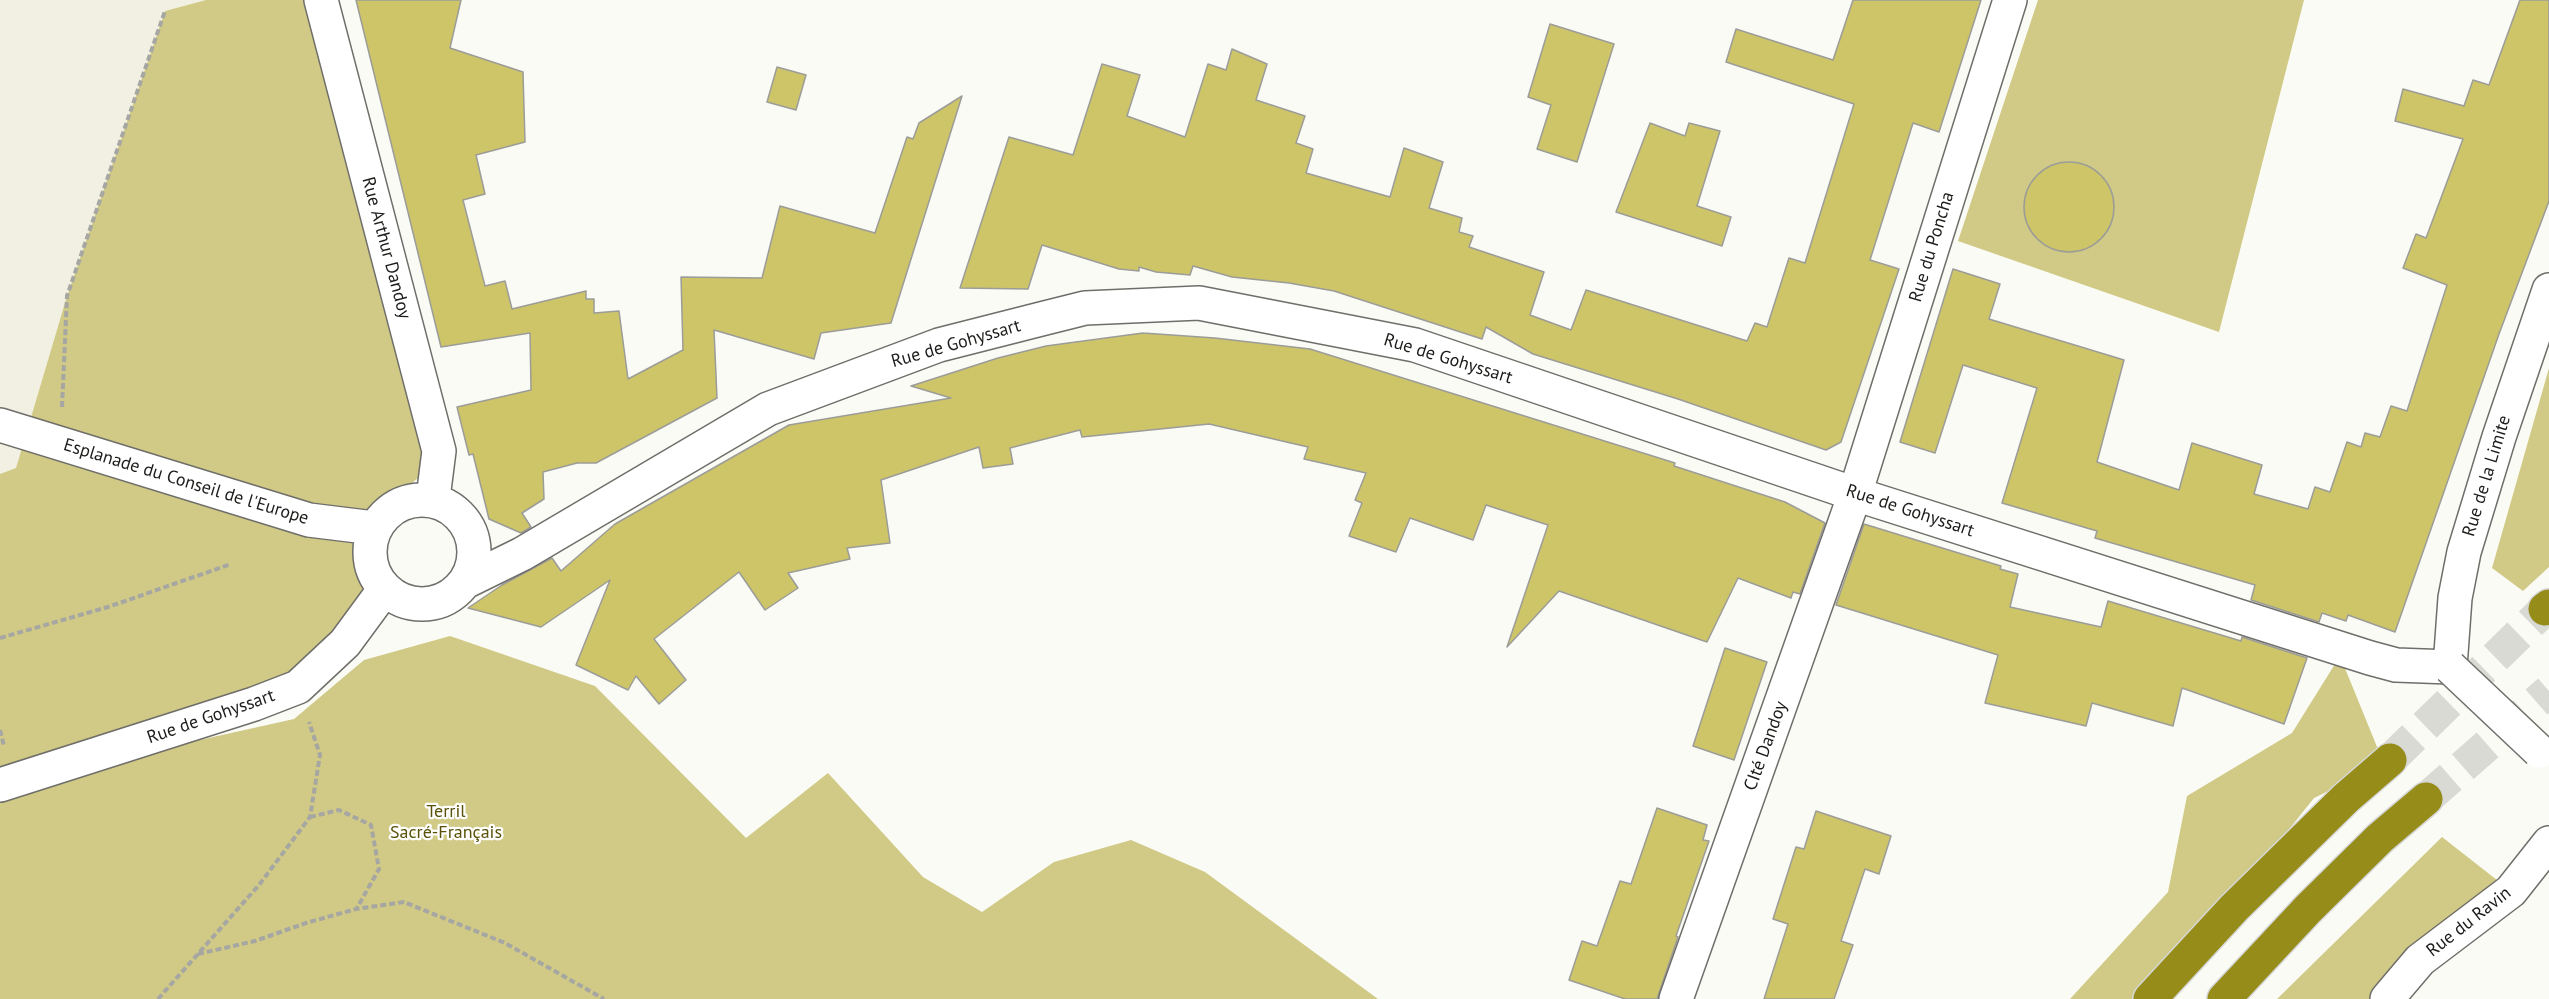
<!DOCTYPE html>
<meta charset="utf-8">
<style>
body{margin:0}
canvas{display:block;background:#fbfbf6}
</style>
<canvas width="2549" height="999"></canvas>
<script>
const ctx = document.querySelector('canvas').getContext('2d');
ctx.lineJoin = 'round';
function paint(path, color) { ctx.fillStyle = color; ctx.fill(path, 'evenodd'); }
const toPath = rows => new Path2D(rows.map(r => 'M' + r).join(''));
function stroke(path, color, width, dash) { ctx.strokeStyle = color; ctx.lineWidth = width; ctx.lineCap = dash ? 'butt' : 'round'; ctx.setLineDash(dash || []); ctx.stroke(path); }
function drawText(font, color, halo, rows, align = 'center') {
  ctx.font = font + ' "PT Sans",sans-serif'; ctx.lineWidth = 4.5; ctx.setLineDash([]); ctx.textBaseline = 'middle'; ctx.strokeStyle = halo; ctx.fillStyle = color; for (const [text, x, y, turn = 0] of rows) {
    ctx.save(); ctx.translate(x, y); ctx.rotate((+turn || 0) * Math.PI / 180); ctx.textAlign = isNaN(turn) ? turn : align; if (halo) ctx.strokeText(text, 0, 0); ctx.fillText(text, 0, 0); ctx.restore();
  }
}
paint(toPath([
 [0,0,206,0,165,11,67,296,16,468,0,474]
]), '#f1f0e3');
paint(toPath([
 [206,0,320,0,431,467,385,506,365,529,377,620,348,654,150,751,294,719,364,660,450,636,595,686,746,838,828,773,923,877,982,912,1054,862,1131,840,1205,872,1378,999,0,999,0,474,16,468,67,296,165,11],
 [2038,0,2304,0,2219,332,1958,241],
 [2549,368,2549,567,2523,591,2492,568],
 [2340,656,2384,764,2314,798,2154,999,2070,999,2168,892,2187,796,2292,733],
 [2442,837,2511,891,2387,999,2277,999]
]), '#d0ca86');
const building = toPath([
 [356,0,461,0,450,48,523,72,525,142,476,155,485,194,463,200,485,286,505,281,512,309,586,291,586,299,594,299,594,313,619,311,628,379,683,350,681,277,762,278,780,206,875,233,907,137,913,139,919,123,962,96,891,323,821,333,814,359,714,330,717,398,596,463,577,463,543,472,544,499,522,513,531,527,521,533,489,519,473,454,469,455,457,407,531,390,530,333,441,347,356,0],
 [1853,0,1981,0,1939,132,1913,123,1870,260,1899,269,1841,442,1826,450,1678,399,1533,354,1486,327,1482,339,1334,291,1289,283,1232,277,1193,266,1190,275,1156,272,1139,267,1139,271,1119,269,1042,245,1028,289,960,288,1009,137,1073,155,1102,64,1140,75,1127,116,1185,137,1208,64,1226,70,1232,49,1267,64,1256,100,1305,116,1296,143,1313,149,1306,173,1390,197,1404,148,1443,162,1429,208,1462,218,1459,232,1473,236,1469,247,1544,272,1530,315,1571,330,1586,290,1747,341,1755,323,1767,327,1789,258,1805,263,1854,104,1726,62,1736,29,1833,60,1853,0],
 [2520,0,2549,0,2549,201,2499,334,2395,632,2348,615,2346,621,2322,613,2319,622,2251,600,2255,585,2095,538,2097,531,2002,503,2037,388,1963,365,1935,453,1900,442,1953,269,2000,284,1989,319,2124,360,2097,462,2179,490,2192,443,2262,465,2254,494,2308,509,2315,487,2330,492,2347,442,2361,447,2365,433,2380,437,2391,406,2407,411,2447,285,2403,268,2416,234,2426,238,2463,139,2395,121,2403,89,2464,106,2473,80,2489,85,2520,0],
 [1550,24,1614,44,1577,162,1537,149,1551,105,1528,97,1550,24],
 [777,67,806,75,796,110,767,102,777,67],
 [1650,123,1685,136,1689,123,1720,131,1697,206,1731,217,1722,246,1616,212,1650,123],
 '2024 207a45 45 0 1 1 90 0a45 45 0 1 1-90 0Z',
 [1143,333,1215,338,1310,349,1675,463,1674,466,1785,502,1825,523,1800,594,1793,592,1791,598,1738,578,1707,642,1559,591,1507,647,1548,525,1486,505,1473,540,1410,518,1396,552,1349,536,1362,503,1355,500,1366,473,1304,459,1308,447,1209,424,1082,437,1080,430,1010,448,1013,464,983,468,979,447,881,480,890,543,847,548,850,559,788,573,798,588,765,610,739,572,654,639,686,680,659,704,636,676,628,690,576,665,610,580,541,627,468,608,502,585,552,558,561,571,615,524,789,425,951,398,911,386,998,358,1046,346,1143,333],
 [1864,524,2001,566,2000,569,2018,574,2010,607,2101,627,2108,601,2241,641,2242,637,2307,658,2284,724,2182,688,2173,726,2092,703,2086,726,1985,703,1998,655,1836,605,1864,524],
 [1725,648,1767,662,1734,760,1693,746,1725,648],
 [1657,808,1707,825,1703,840,1709,841,1676,936,1678,937,1657,999,1625,999,1569,980,1582,941,1597,946,1620,881,1631,884,1657,808],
 [1816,811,1891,836,1879,874,1865,869,1841,941,1853,945,1834,999,1764,999,1788,924,1773,919,1796,847,1804,849,1816,811]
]);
paint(building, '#cec569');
stroke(building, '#9c9c98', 1.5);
stroke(toPath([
 [2390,760,2545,609],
 [2426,799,2549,691]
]), '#dadad5', 33, [33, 16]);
const minor = toPath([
 [321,0,439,451,433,498],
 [0,425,309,520,374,528],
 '370 552a52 52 0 1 1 104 0a52 52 0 1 1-104 0Z',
 [467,581,522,554,768,409,939,345,1045,318,1085,308,1199,303,1415,345,1855,494,2370,658,2396,665,2450,667,2455,598,2464,552,2499,437,2549,290],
 [0,785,254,704,298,687,345,643,384,590],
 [1676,999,1855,494,2010,0],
 [2387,999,2420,960,2511,891,2549,843]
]);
const highway = toPath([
 [2545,609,2549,606],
 [2150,999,2234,908,2346,798,2390,760],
 [2224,999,2308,909,2380,838,2426,799]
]);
stroke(minor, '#6f6e6a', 36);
stroke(highway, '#d6d6d6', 36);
stroke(toPath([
 [62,407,67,296,165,11],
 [0,638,108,607,231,564],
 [0,730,4,746],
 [310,817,339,810,371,825,379,869,357,908],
 [198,954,255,941,306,923,356,909,404,902,505,943,604,999],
 [158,999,259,885,310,817,320,755,309,722]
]), '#a6a6a2', 4, [6, 3]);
stroke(minor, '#fff', 33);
stroke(highway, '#968c19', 33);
const minorBridge = toPath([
 [2450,667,2539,751]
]);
stroke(minorBridge, '#6f6e6a', 36, []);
stroke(minorBridge, '#fff', 33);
drawText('18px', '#1c1c1a', '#fff', [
 ["Rue du Poncha",1932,247,-73],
 ["Rue Arthur Dandoy",386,248,75],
 ["Rue de Gohyssart",956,344,-16],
 ["Rue de Gohyssart",1448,359,17],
 ["Rue de la Limite",2487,476,-73],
 ["Esplanade du Conseil de l'Europe",186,482,17],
 ["Rue de Gohyssart",1910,511,18],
 ["Rue de Gohyssart",211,717,-19],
 ["CIté Dandoy",1766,746,-70],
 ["Rue du Ravin",2469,922,-38]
]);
drawText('18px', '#585107', '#fff', [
 ["Terril",446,812],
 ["Sacré-Français",446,833]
]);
</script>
